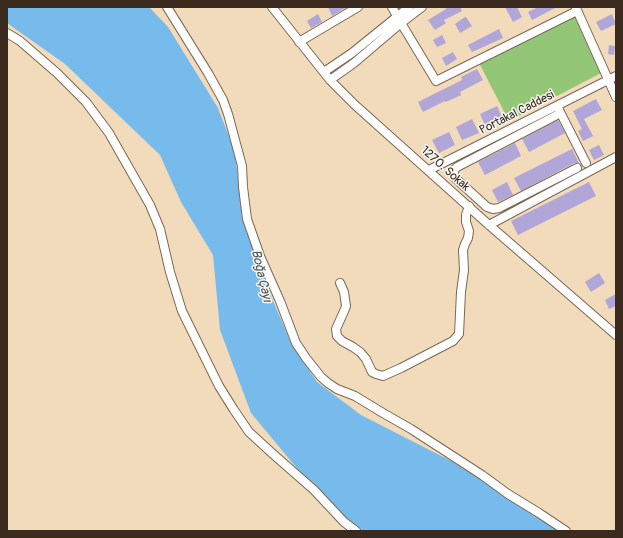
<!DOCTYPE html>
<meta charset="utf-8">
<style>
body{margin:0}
#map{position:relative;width:623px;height:538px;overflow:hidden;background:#f1dbba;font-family:Pangolin,sans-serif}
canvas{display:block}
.frame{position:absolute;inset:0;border:8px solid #3b2a1e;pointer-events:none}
</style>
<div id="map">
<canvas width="623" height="538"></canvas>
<div class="frame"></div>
</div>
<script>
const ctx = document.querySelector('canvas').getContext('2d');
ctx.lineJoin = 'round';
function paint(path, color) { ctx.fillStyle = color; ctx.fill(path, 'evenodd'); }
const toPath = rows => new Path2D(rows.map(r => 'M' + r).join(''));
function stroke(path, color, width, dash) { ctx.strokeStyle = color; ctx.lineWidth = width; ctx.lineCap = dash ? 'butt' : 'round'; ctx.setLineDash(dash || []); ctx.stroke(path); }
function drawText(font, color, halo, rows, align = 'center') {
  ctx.font = font + ' Pangolin,sans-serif'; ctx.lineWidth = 3; ctx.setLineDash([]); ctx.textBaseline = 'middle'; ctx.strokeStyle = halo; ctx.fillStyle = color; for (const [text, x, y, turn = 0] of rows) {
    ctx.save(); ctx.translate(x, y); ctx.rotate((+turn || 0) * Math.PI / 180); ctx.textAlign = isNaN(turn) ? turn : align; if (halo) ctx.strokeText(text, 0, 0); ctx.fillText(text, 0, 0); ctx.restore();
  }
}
paint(toPath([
 [575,15,601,73,509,121,479,63]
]), '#94c677');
paint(toPath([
 [7,7,149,7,168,27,218,108,234,150,239,184,242,217,265,282,291,343,317,382,361,415,451,461,562,531,361,531,331,505,310,484,251,413,220,330,213,255,181,202,160,155,65,64,7,23]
]), '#76bbec');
paint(toPath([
 [328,7,347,7,332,16],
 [445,7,460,7,462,11,444,20,446,23,435,30,428,20,446,9],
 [505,7,517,7,522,17,513,22],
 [538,7,557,7,532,20,528,12],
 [318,14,322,22,311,28,307,21],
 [612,14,616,24,601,31,596,22],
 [465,17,466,17,472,26,460,33,455,24],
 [499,29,503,38,472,52,468,45],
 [442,35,446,43,437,47,433,40],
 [609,45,615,46,614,55,608,54],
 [453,52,457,59,446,66,442,58],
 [477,69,483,80,460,92,461,95,446,102,445,101,423,112,418,102,462,80,461,77],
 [596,99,602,110,584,119,593,136,583,141,578,131,582,129,573,111],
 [497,106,503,119,486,127,480,114],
 [472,119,479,133,462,140,456,127],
 [558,120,565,133,529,152,522,139],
 [449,132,455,145,439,153,432,140],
 [515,143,521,156,485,175,478,162],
 [599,145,604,155,594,160,589,150],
 [572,149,579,163,574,163,521,191,514,178],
 [507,182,513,195,498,202,492,190],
 [589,182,596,196,518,235,511,221],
 [599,273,605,283,591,292,585,282],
 [616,294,616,306,609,309,605,300]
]), '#b0a6d7');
const minor = toPath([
 [167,7,208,73,223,100,228,114,242,166,243,187,247,219,260,256,280,301,296,343,306,358,321,377,328,383,337,389,355,396,383,413,411,429,482,475,508,494,539,513,566,531],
 [272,7,330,80,355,105,489,225,616,335],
 [392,7,397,16],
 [576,8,616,97],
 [401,23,436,81,577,11],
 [7,33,20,41,57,73,86,102,109,133,150,205,160,229,170,272,182,311,219,386,234,410,249,432,273,454,314,490,344,522,356,531],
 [299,42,358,7],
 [324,72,352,53,409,7],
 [330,80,354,63,401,23,422,7],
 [557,106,586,163],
 [555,116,457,167,454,170,454,177,487,207,493,209,499,208,577,168],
 [429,170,616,76],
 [489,225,616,157],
 [340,283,344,292,346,306,345,309,336,329,337,336,342,341,353,347,360,352,366,359,372,372,376,374,383,376,401,368,453,341,459,334,461,292,464,270,463,250,465,244,468,238,469,231,466,222,466,215,469,206]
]);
stroke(minor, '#7b6855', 10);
stroke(minor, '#fff', 8);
drawText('12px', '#3b2a1e', '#f6f6f2', [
 ["Portakal Caddesi",517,113,-27],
 ["1270. Sokak",445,169,42]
]);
drawText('italic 13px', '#4d565c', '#f6f6f2', [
 ["Boğa Çayı",261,276,77]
]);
</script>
